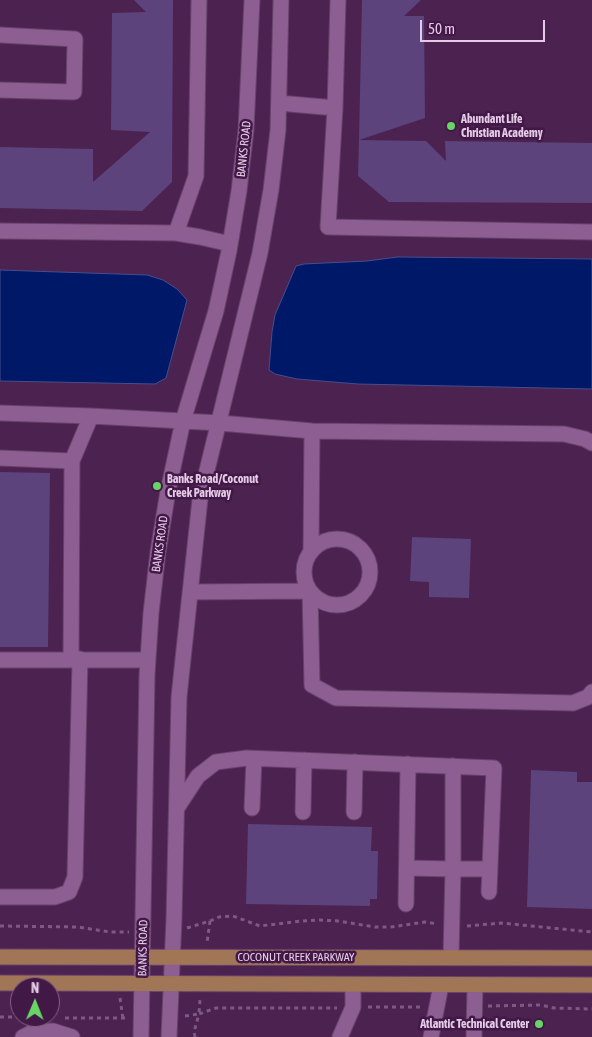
<!DOCTYPE html>
<style>
body{margin:0}
#map{position:relative;width:592px;height:1037px;overflow:hidden;background:#4c2251;font-family:"Asap Condensed",sans-serif}
canvas{display:block}
.north{position:absolute;left:10px;top:977px;width:50px;height:50px;box-sizing:border-box;background:#411846;border:1px solid #836086;border-radius:50%;rotate:1deg;font-size:14px;font-weight:700;line-height:20px;text-align:center;color:#e5cbe7}
.north::after{content:'';display:block;margin:auto;width:18px;height:22px;background:#68d465;clip-path:polygon(50% 0,100% 100%,50% 72%,0 100%)}
.scale{position:absolute;left:420px;top:20px;width:125px;height:22px;box-sizing:border-box;border:2px solid #e5cbe7;border-top:0;padding-left:6px;font-size:15px;line-height:18px;white-space:nowrap;color:#e5cbe7;-webkit-text-stroke:4px #411846;paint-order:stroke}
</style>
<div id="map">
<canvas width="592" height="1037"></canvas>
<div class="north">N</div>
<div class="scale">50 m</div>
</div>
<script>
const ctx = document.querySelector('canvas').getContext('2d');
ctx.lineJoin = 'round';
function paint(path, color) { ctx.fillStyle = color; ctx.fill(path, 'evenodd'); }
const toPath = rows => new Path2D(rows.map(r => 'M' + r).join(''));
function stroke(path, color, width, dash) { ctx.strokeStyle = color; ctx.lineWidth = width; ctx.lineCap = dash ? 'butt' : 'round'; ctx.setLineDash(dash || []); ctx.stroke(path); }
function drawText(font, color, halo, rows, align = 'center') {
  ctx.font = font + ' "Asap Condensed",sans-serif'; ctx.lineWidth = 5; ctx.setLineDash([]); ctx.textBaseline = 'middle'; ctx.strokeStyle = halo; ctx.fillStyle = color; for (const [text, x, y, turn = 0] of rows) {
    ctx.save(); ctx.translate(x, y); ctx.rotate((+turn || 0) * Math.PI / 180); ctx.textAlign = isNaN(turn) ? turn : align; if (halo) ctx.strokeText(text, 0, 0); ctx.fillText(text, 0, 0); ctx.restore();
  }
}
const water = toPath([
 [398,257,592,259,592,389,358,384,297,379,275,374,269,370,272,332,275,315,296,266,304,264,367,261,398,257],
 [0,270,147,275,163,280,177,289,187,300,166,378,155,384,0,381,0,270]
]);
paint(water, '#001868');
stroke(water, '#454e8e', 1);
paint(toPath([
 [134,0,173,0,172,182,142,211,0,208,0,147,93,149,93,182,150,132,111,130,112,13,146,12],
 [362,0,421,0,404,16,424,16,425,118,359,140],
 [359,140,426,141,446,161,445,141,592,143,592,203,389,202,358,176],
 [0,472,50,473,48,647,0,647],
 [412,537,471,539,469,598,429,597,429,582,410,581],
 [531,770,577,772,577,782,592,782,592,909,527,907],
 [248,824,372,827,371,851,378,851,377,899,370,899,370,906,246,904]
]), '#5c437b');
const minor = toPath([
 [0,35,75,39,74,92,0,90],
 [279,103,335,108,328,227,592,232],
 [335,108,338,0],
 [0,231,176,233,196,176,199,0],
 [176,233,200,237,230,244],
 [0,413,91,416,220,423,312,431,564,434,585,439,592,443],
 [0,458,72,461],
 '304 572a33 33 0 1 1 66 0a33 33 0 1 1-66 0Z',
 [311,551,312,431],
 [190,592,310,591,312,685,336,698,573,703,588,697,592,692],
 [0,660,148,660],
 [71,660,72,461,91,416],
 [177,808,198,776,216,762,247,758,494,768,489,892],
 [252,808,254,759],
 [303,812,304,760],
 [354,812,355,762],
 [407,868,453,869,453,766],
 [0,897,55,897,69,892,75,877,80,659],
 [406,904,408,764],
 [451,957,453,869,490,869],
 [23,1037,33,1032,53,1031,72,1037],
 [141,1037,147,675,151,613,158,552,168,491,183,421,216,311,229,251,239,191,246,130,252,0],
 [169,1037,174,919,179,697,200,499,260,253,271,190,278,130,281,0],
 [340,1037,353,1007,353,985],
 [431,1037,441,985],
 [474,1037,475,985]
]);
const major = toPath([
 [0,957,592,958],
 [0,983,592,985]
]);
stroke(minor, '#67426b', 17);
stroke(major, '#67426b', 17);
stroke(toPath([
 [210,921,219,917,233,916,260,926,302,921,320,920,338,921,375,927,391,927,425,922,438,924],
 [0,926,78,927,110,932,129,932],
 [467,926,501,923,592,932],
 [187,928,210,921,207,943],
 [120,998,123,1019],
 [488,1006,541,1005,554,1008,592,1009],
 [368,1007,422,1007],
 [185,1016,199,1014,200,999],
 [0,1017,27,1017],
 [65,1018,127,1018],
 [195,1037,194,1032,199,1014,216,1008,337,1008]
]), '#7e5982', 3, [4, 4]);
stroke(minor, '#8c5e91', 15);
stroke(major, '#a07656', 15);
for (const [x, y, r, color] of [
 [451,126,5,"#68d465"],
 [157,486,5,"#68d465"],
 [539,1024,5,"#68d465"]
]) { const dot = new Path2D(); dot.arc(x, y, r, 0, 2 * Math.PI); ctx.fillStyle = color; ctx.fill(dot); stroke(dot, '#411846', 2); }
drawText('bold 12px', '#e5cbe7', '#411846', [
 ["Abundant Life",461,119],
 ["Christian Academy",461,133],
 ["Banks Road/Coconut",167,479],
 ["Creek Parkway",167,493],
 ["Atlantic Technical Center",529,1024,"right"]
], 'left');
drawText('12px', '#e5cbe7', '#411846', [
 ["BANKS ROAD",244,149,-84],
 ["BANKS ROAD",160,544,-82],
 ["BANKS ROAD",143,948,-89],
 ["COCONUT CREEK PARKWAY",296,957]
]);
</script>
